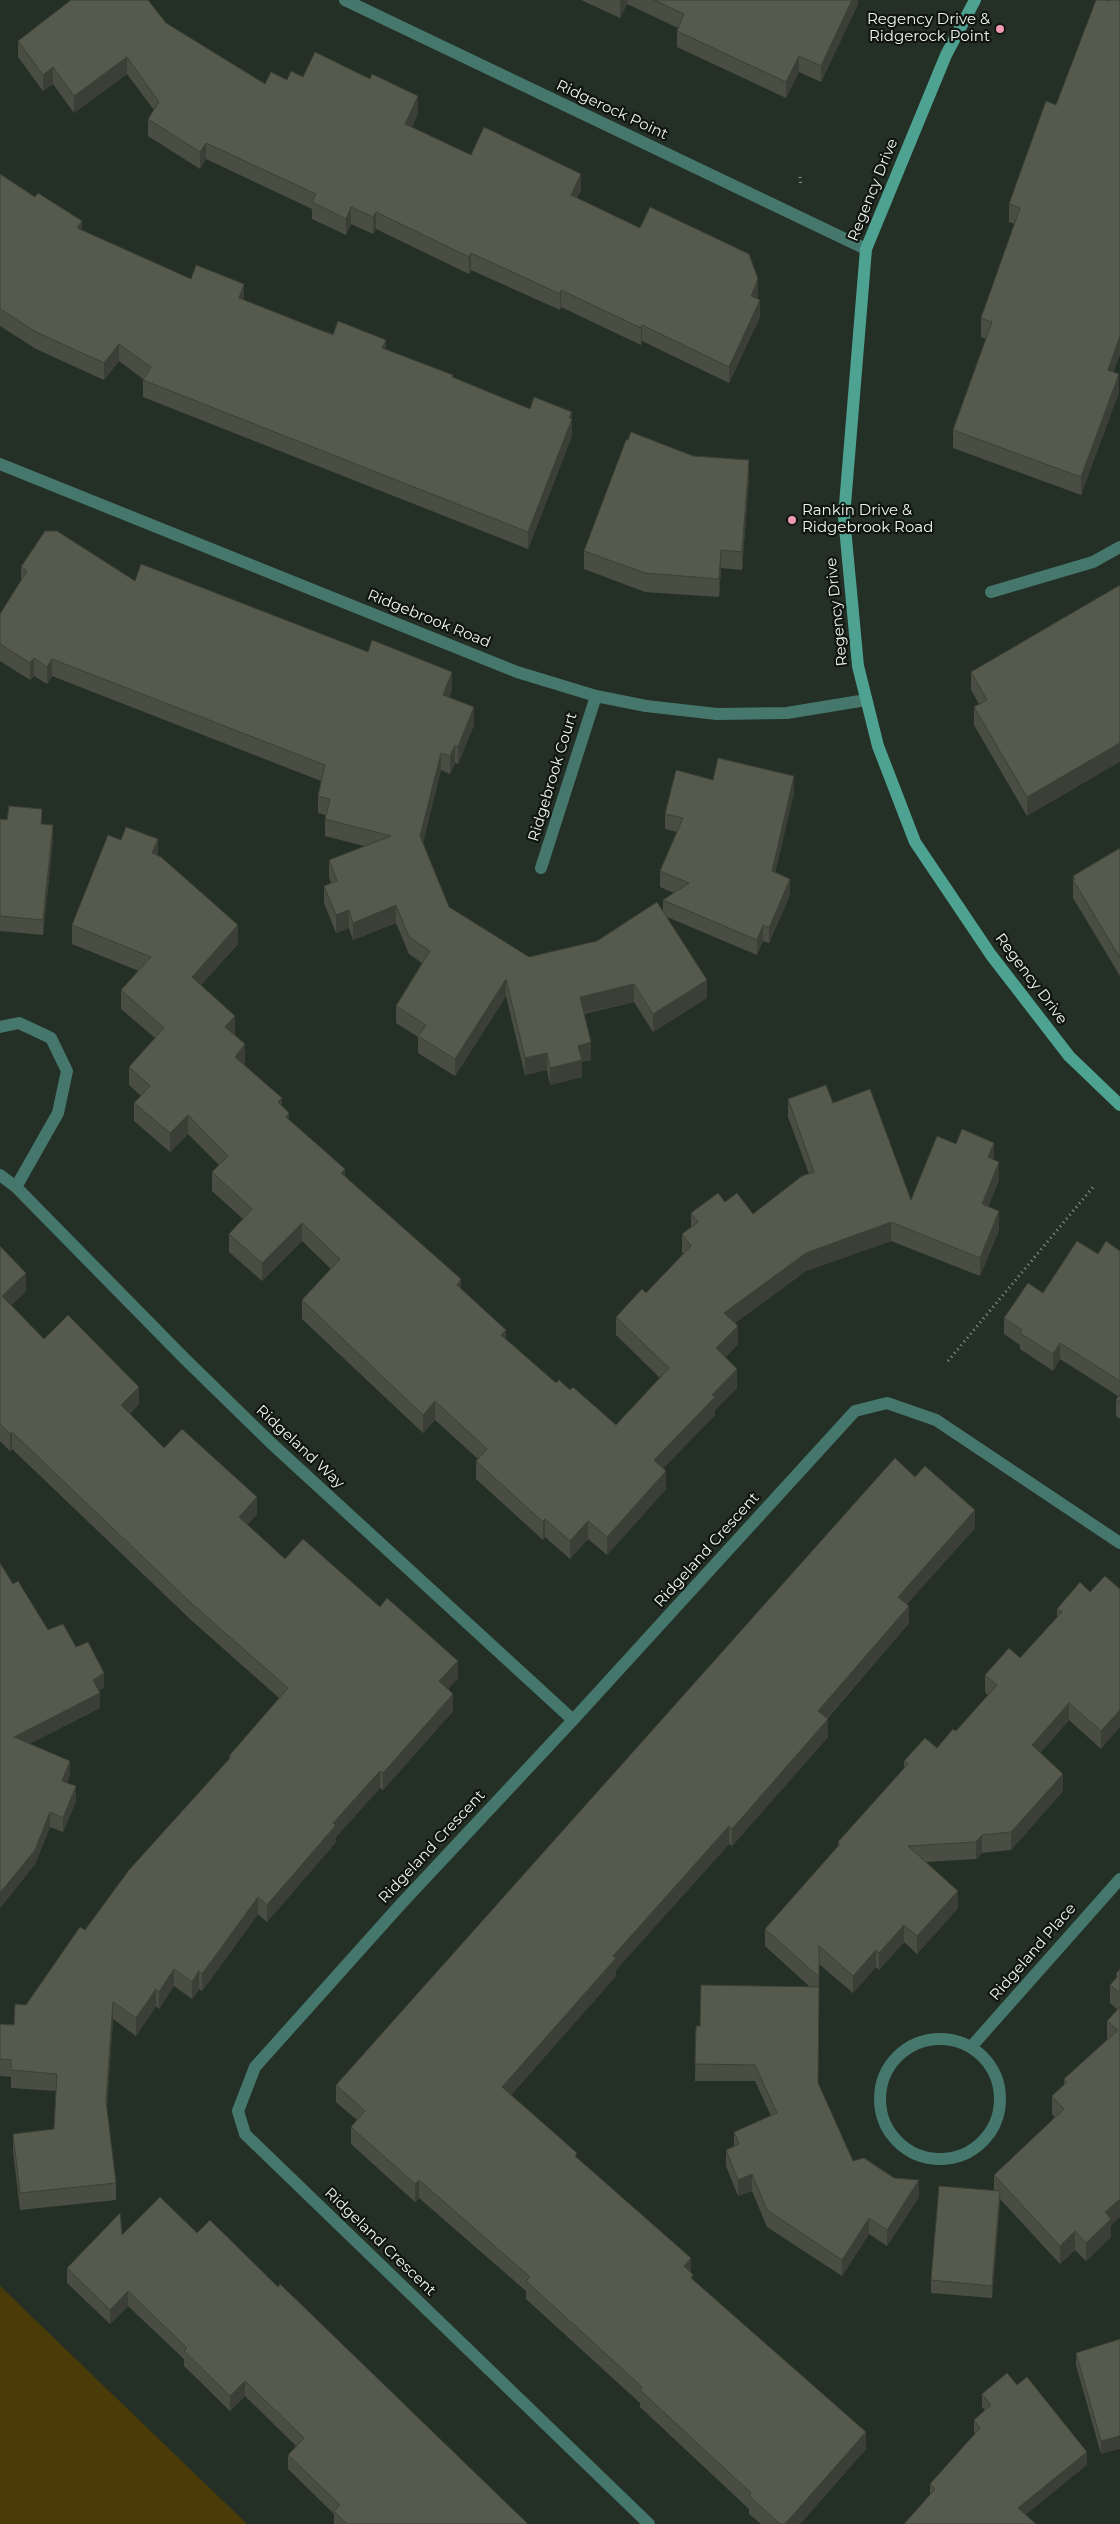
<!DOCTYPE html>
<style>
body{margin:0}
canvas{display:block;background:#242f25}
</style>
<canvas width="1120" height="2524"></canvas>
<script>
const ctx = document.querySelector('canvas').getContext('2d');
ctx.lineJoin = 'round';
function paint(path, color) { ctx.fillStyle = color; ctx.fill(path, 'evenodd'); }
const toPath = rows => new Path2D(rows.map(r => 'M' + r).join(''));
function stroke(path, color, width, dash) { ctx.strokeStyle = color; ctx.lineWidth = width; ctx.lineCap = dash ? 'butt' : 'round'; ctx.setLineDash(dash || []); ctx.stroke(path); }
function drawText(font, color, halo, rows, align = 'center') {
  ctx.font = font + ' Montserrat,sans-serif'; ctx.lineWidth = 4.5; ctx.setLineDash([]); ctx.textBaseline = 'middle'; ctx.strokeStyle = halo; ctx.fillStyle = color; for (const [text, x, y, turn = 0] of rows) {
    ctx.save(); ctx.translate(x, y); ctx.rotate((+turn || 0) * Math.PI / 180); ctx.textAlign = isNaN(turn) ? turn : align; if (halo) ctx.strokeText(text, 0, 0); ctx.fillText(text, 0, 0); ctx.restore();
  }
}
paint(toPath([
 [0,2286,247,2524,0,2524]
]), '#4a3b08');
stroke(toPath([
 [800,177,801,187],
 [948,1361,1094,1186]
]), '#909891', 3, [1, 4]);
stroke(toPath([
 [345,0,866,249],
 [0,464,517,672,596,696,646,706,717,714,787,713,866,700],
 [991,592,1093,562,1120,547],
 [541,868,596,696],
 [0,1027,19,1023,51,1038,67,1071,58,1113,16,1187],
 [0,1175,16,1187,184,1358,271,1443,573,1720],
 '880 2099a60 60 0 1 1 120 0a60 60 0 1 1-120 0Z',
 [971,2047,1120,1879],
 [649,2524,245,2134,238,2111,255,2067,401,1904,573,1720,855,1411,887,1403,936,1420,1120,1543]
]), '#45776c', 12);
stroke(toPath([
 [975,0,946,55,866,249,844,517,858,666,878,746,915,842,991,955,1069,1056,1120,1105]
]), '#4ea291', 12);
paint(toPath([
 [581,0,858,0,858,4,821,82,799,72,786,98,677,47,677,31,678,28,627,4,620,18],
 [1120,0,1120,354,1113,372,1119,392,1081,495,953,448,953,430,986,339,981,337,981,318,1015,224,1009,222,1009,204,1108,1],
 [166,23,265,84,287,80,303,77,418,113,412,127,471,155,581,190,577,198,758,296,757,299,760,317,729,383,642,341,641,345,561,307,560,310,471,270,469,274,376,229,373,234,351,224,346,235,312,219,312,209,206,159,200,169,148,136,148,119,154,110,127,74,74,113,53,84,43,91,18,57,18,41],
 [0,174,82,230,191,279,320,330,386,349,530,409,572,419,572,436,528,549,143,397,143,379,119,361,104,380,36,349,0,326],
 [749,478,742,570,721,568,719,597,645,592,584,569,584,551],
 [21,567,135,581,452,689,449,698,474,725,458,764,455,763,450,774,441,770,423,843,449,907,529,957,597,941,663,911,663,900,674,893,660,887,660,871,677,832,665,829,665,814,713,780,794,792,775,873,790,895,769,943,763,941,757,955,667,917,707,998,653,1032,634,1002,584,1014,591,1060,582,1062,582,1077,550,1085,547,1070,525,1075,506,996,455,1076,418,1053,418,1037,396,1023,396,1006,422,963,409,954,396,923,353,940,349,928,336,933,324,903,324,886,331,883,329,877,329,860,364,846,325,836,325,815,318,813,318,796,321,781,52,676,47,684,34,676,30,680,0,661,0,614,21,581],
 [1120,585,1027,816,974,725,974,707,979,704,971,690,971,672],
 [0,819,42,824,53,840,43,935,0,931],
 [121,840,158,856,238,944,201,985,235,1034,245,1062,244,1064,282,1106,289,1120,345,1176,461,1289,506,1339,556,1383,570,1390,616,1425,660,1378,616,1335,616,1317,646,1293,683,1254,682,1252,682,1234,691,1227,691,1213,725,1202,753,1214,809,1174,788,1117,788,1099,833,1103,911,1200,994,1160,999,1180,988,1207,999,1230,980,1276,891,1241,806,1271,735,1323,738,1344,725,1358,737,1388,715,1410,715,1415,663,1468,666,1489,607,1555,588,1539,570,1559,545,1537,543,1540,476,1479,476,1461,478,1459,435,1420,423,1433,302,1319,302,1300,331,1269,302,1241,262,1281,229,1252,229,1234,243,1219,212,1191,212,1172,219,1165,188,1134,170,1152,134,1121,134,1103,141,1096,129,1085,129,1067,155,1038,121,1009,121,990,139,971,72,944,72,925],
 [1120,848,1120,976,1073,898,1073,876],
 [0,1246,26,1291,11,1305,44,1339,139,1404,130,1414,164,1448,257,1514,247,1525,285,1559,458,1678,448,1689,453,1711,383,1790,380,1788,336,1837,336,1842,267,1922,258,1914,202,1991,199,1989,192,1999,174,1986,159,2009,156,2006,136,2036,113,2019,107,2107,116,2183,116,2200,20,2210,13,2151,13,2134,54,2129,56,2091,11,2088,11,2077,0,2076,0,2024,14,2025,26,2005,85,1930,229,1760,229,1756,279,1698,191,1620,12,1449,10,1451,0,1441],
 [1120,1251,1120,1419,1116,1416,1116,1400,1118,1396,1060,1359,1053,1371,1020,1349,1020,1345,1004,1334,1004,1318,1043,1293,1098,1254],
 [915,1477,975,1528,907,1604,909,1623,827,1719,828,1737,732,1846,729,1844,616,1970,616,1976,511,2095,577,2158,691,2273,693,2281,866,2449,800,2524,761,2524,749,2514,749,2509,640,2407,640,2403,526,2299,526,2291,419,2198,415,2202,351,2144,351,2127,357,2120,336,2102,336,2085],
 [0,1563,13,1584,48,1630,76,1647,104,1687,98,1691,100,1708,29,1744,70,1775,67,1783,76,1801,63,1832,50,1827,35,1864,0,1908],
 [1105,1576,1101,1749,1069,1720,1040,1753,1063,1791,1011,1850,982,1853,976,1859,926,1862,958,1908,917,1954,904,1942,879,1970,876,1967,853,1993,819,1964,818,2083,853,2161,919,2197,887,2246,869,2234,842,2276,767,2227,752,2191,738,2196,726,2166,726,2150,734,2146,734,2132,771,2116,755,2081,695,2081,696,2026,700,2026,810,1987,765,1946,765,1929,838,1846,838,1842,904,1768,904,1761,937,1748,956,1731,988,1695,985,1692,985,1675,1020,1658,1057,1617,1057,1609,1090,1592],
 [1120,1969,1120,2217,1111,2225,1111,2237,1086,2261,1075,2250,1060,2264,1000,2199,992,2298,931,2293,931,2280,994,2191,994,2175,1055,2118,1052,2114,1052,2096,1064,2085,1064,2079,1107,2040,1107,2021,1118,2010,1110,2003,1110,1985,1116,1979,1116,1974],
 [197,2233,278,2287,528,2524,334,2524,334,2514,288,2469,288,2455,296,2446,245,2396,230,2411,184,2366,184,2359,128,2306,110,2324,67,2283,67,2268,122,2235],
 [1120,2339,1101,2454,1076,2365,1076,2353],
 [1017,2385,1087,2465,930,2495,930,2484,975,2434,974,2432,974,2420,985,2410,982,2407,982,2394]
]), '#4a4d41');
paint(toPath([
 [621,0,627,0,627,4,620,18,620,2],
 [852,0,858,0,858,4,821,82,821,66],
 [799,56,799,72,786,98,786,82],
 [127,57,127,74,74,113,74,96],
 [53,67,53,84,43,91,43,75],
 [418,96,418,113,405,141,405,124],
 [206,143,206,159,200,169,200,152],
 [581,174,581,190,571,211,571,195],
 [351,207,351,224,346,235,346,219],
 [376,212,376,229,373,234,373,217],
 [82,221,82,238,77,228],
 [471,253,471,270,469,274,469,257],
 [758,279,758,296,751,313,751,296],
 [244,284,244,301,239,298],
 [561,290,561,307,560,310,560,294],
 [760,300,760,317,729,383,729,367],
 [642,325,642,341,641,345,641,328],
 [1120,336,1120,354,1108,388,1108,370],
 [386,340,386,357,382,348],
 [119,344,119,361,104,380,104,363],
 [1119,374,1119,392,1081,495,1081,477],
 [572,412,572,436,528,549,528,532],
 [749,460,749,478,742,570,742,552],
 [721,550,721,568,719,597,719,579],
 [34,658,34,676,30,680,30,663],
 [52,659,52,676,47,684,47,667],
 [452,672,452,689,443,713,443,695],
 [474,707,474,725,458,764,458,747],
 [1120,743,1120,762,1027,816,1027,797],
 [455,745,455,763,450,774,450,756],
 [441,753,441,770,420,854,420,836],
 [794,776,794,792,772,887,772,871],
 [53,825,53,840,43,935,43,920],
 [158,839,158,857,152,853],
 [790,879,790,895,769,943,769,928],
 [396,905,396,923,353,940,353,923],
 [349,910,349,928,336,933,336,915],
 [238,925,238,944,192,995,192,977],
 [763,925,763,941,757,955,757,940],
 [506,979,506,996,455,1076,455,1059],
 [707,980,707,998,653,1032,653,1014],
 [634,984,634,1002,580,1014,580,997],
 [235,1016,235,1034,225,1045,225,1027],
 [591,1042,591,1060,582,1062,582,1077,550,1085,550,1068,578,1046],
 [245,1044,245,1062,235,1075,235,1057],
 [547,1053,547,1070,525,1075,525,1058],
 [282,1098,282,1116,278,1102],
 [289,1113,289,1131,286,1117],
 [188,1115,188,1134,170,1152,170,1133],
 [994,1143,994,1161,988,1157],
 [999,1162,999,1180,982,1222,982,1204],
 [345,1169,345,1187,341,1173],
 [999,1211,999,1230,980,1276,980,1258],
 [891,1222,891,1241,806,1271,724,1331,724,1313,806,1253],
 [302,1223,302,1241,262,1281,262,1263],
 [26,1273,26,1291,2,1314,2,1296],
 [461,1279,461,1298,457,1285],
 [738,1326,738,1344,716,1367,716,1348],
 [506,1330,506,1348,501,1335],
 [1060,1343,1060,1359,1053,1371,1053,1354],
 [737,1369,737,1388,715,1410,715,1415,654,1478,654,1460,712,1395],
 [139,1387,139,1404,121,1423,121,1405],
 [435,1401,435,1420,423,1433,423,1415],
 [12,1432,12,1449,10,1451,10,1434],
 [666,1471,666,1489,607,1555,607,1537],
 [257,1497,257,1514,239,1534,239,1517],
 [975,1510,975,1528,898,1614,898,1597],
 [545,1519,545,1537,543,1540,543,1522],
 [588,1521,588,1539,570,1559,570,1541],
 [909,1606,909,1623,818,1728,818,1711],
 [458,1661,458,1678,439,1699,439,1681],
 [104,1673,104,1687,93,1694,93,1680],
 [100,1693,100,1708,14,1752,14,1737],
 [453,1694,453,1711,383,1790,383,1773],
 [1069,1703,1069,1720,1032,1762,1032,1745],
 [1120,1710,1120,1727,1101,1749,1101,1731],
 [828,1719,828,1737,732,1846,732,1829],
 [70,1761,70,1775,62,1795,62,1781],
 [380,1771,380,1788,336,1837,336,1842,267,1922,267,1905,333,1823],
 [1063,1774,1063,1791,1011,1850,1011,1832],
 [76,1786,76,1801,63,1832,63,1818],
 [50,1812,50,1827,35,1864,0,1908,0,1893],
 [729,1826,729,1844,616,1970,616,1976,502,2105,502,2087,613,1956],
 [982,1835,982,1853,976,1859,976,1842],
 [958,1891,958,1908,917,1954,917,1936],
 [258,1897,258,1914,202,1991,202,1974],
 [904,1925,904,1942,879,1970,879,1953],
 [876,1950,876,1967,853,1993,853,1976],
 [174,1969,174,1986,159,2009,159,1992],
 [199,1971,199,1989,192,1999,192,1982],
 [156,1989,156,2006,136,2036,136,2018],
 [113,2002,113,2019,106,2118,106,2101],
 [752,2174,752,2191,738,2196,738,2180],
 [419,2180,419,2198,415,2202,415,2184],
 [919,2180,919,2197,887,2246,887,2230],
 [1000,2191,1000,2204,992,2298,992,2286],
 [1120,2199,1120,2217,1111,2225,1111,2237,1086,2261,1086,2243,1105,2212],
 [869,2218,869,2234,842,2276,842,2260],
 [1075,2231,1075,2250,1060,2264,1060,2246],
 [691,2258,691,2276,684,2266],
 [128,2291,128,2306,110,2324,110,2310],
 [245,2381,245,2396,230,2411,230,2396],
 [866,2432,866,2449,800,2524,785,2524],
 [1120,2436,1120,2449,1101,2454,1101,2441],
 [1087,2452,1087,2465,1018,2521,1018,2508]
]), '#3c3f35');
const building = toPath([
 [71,0,148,0,166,23,265,84,271,72,287,80,291,71,303,77,315,52,370,79,372,74,418,96,405,124,471,155,484,127,581,174,571,195,640,228,650,207,749,254,758,279,751,296,760,300,729,367,642,325,641,328,561,290,560,294,471,253,469,257,376,212,373,217,351,207,346,219,312,202,316,194,206,143,200,152,148,119,159,102,127,57,74,96,53,67,43,75,18,41,71,0],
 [654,0,852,0,821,66,799,56,786,82,677,31,684,14,654,0],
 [1096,0,1105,0,1108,1,1108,0,1120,0,1120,336,1108,370,1119,374,1081,477,953,430,992,322,981,318,1020,208,1009,204,1046,101,1056,105,1096,0],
 [0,174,35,197,38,193,82,221,77,228,191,279,196,265,244,284,239,298,320,330,333,335,338,321,386,340,382,348,453,375,452,377,530,409,534,397,572,412,569,418,572,419,528,532,143,380,151,367,119,344,104,363,36,332,0,309,0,174],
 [631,432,693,456,749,460,742,552,721,550,719,579,645,573,584,551,626,440,628,440,631,432],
 [45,531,57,531,135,581,141,564,368,652,372,640,452,672,443,695,474,707,458,747,455,745,450,756,441,753,420,836,449,907,529,957,597,941,657,902,707,980,653,1014,634,984,580,997,591,1042,578,1046,582,1060,550,1068,547,1053,525,1058,506,979,455,1059,418,1036,426,1025,396,1006,430,951,409,937,396,905,353,923,349,910,336,915,324,886,337,881,329,860,391,836,325,819,330,799,318,796,325,765,52,659,47,667,34,658,30,663,0,644,0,614,27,571,21,567,45,531],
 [1120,585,1120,743,1027,797,974,707,987,700,971,672,1120,585],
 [718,758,794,776,772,871,790,879,769,928,763,925,757,940,663,900,689,883,660,871,683,818,665,814,676,770,713,780,718,758],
 [9,806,42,809,41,824,53,825,43,920,0,916,0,819,7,820,9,806],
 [126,827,158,839,152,853,161,857,238,925,192,977,235,1016,225,1027,245,1044,235,1057,282,1098,278,1102,289,1113,286,1117,345,1169,341,1173,461,1279,457,1285,506,1330,501,1335,556,1383,559,1380,570,1390,573,1387,616,1425,669,1368,616,1317,642,1289,646,1293,691,1246,682,1234,698,1222,691,1213,718,1193,725,1202,737,1193,753,1214,802,1176,814,1172,788,1099,826,1085,833,1103,870,1089,911,1200,937,1136,956,1144,962,1129,994,1143,988,1157,999,1162,982,1204,999,1211,980,1258,891,1222,806,1253,724,1313,738,1326,716,1348,737,1369,712,1395,715,1397,654,1460,666,1471,607,1537,588,1521,570,1541,545,1519,543,1522,476,1461,487,1449,435,1401,423,1415,302,1300,340,1259,302,1223,262,1263,229,1234,252,1209,212,1172,228,1156,188,1115,170,1133,134,1103,150,1086,129,1067,164,1028,121,990,151,957,72,925,108,835,121,840,126,827],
 [1120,848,1120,958,1073,880,1075,879,1073,876,1120,848],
 [1077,1241,1098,1254,1106,1241,1120,1251,1120,1381,1060,1343,1053,1354,1020,1333,1022,1330,1004,1318,1028,1283,1043,1293,1077,1241],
 [0,1246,26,1273,2,1296,44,1339,68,1315,139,1387,121,1405,164,1448,182,1429,257,1497,239,1517,285,1559,303,1539,380,1607,387,1598,458,1661,439,1681,453,1694,383,1773,380,1771,333,1823,336,1825,267,1905,258,1897,202,1974,199,1971,192,1982,174,1969,159,1992,156,1989,136,2018,113,2002,106,2101,116,2183,20,2193,13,2134,54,2129,57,2074,11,2070,11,2060,0,2059,0,2024,14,2025,15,2004,26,2005,80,1927,85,1930,129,1870,231,1757,229,1756,288,1688,191,1603,12,1432,10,1434,0,1424,0,1246],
 [1120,1394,1120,1402,1116,1400,1120,1394],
 [895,1458,915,1477,925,1466,975,1510,898,1597,909,1606,818,1711,828,1719,732,1829,729,1826,613,1956,616,1958,502,2087,577,2153,575,2156,691,2258,684,2266,693,2275,691,2278,866,2432,785,2524,780,2524,749,2496,751,2493,640,2390,642,2387,526,2281,530,2277,419,2180,415,2184,351,2127,365,2111,336,2085,895,1458],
 [0,1563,13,1584,18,1581,48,1630,63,1624,76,1647,88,1642,104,1673,93,1680,100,1693,14,1737,70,1761,62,1781,76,1786,63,1818,50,1812,35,1850,0,1893,0,1563],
 [1105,1576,1120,1589,1120,1710,1101,1731,1069,1703,1032,1745,1063,1774,1011,1832,982,1835,976,1842,908,1846,958,1891,917,1936,904,1925,879,1953,876,1950,853,1976,819,1946,819,1977,765,1929,840,1844,838,1842,908,1764,904,1761,925,1738,937,1748,953,1729,956,1731,997,1685,985,1675,1009,1648,1020,1658,1062,1612,1057,1609,1080,1582,1090,1592,1105,1576],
 [1120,1969,1120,1993,1110,1985,1118,1976,1116,1974,1120,1969],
 [701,1985,819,1987,818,2083,853,2161,864,2158,894,2178,919,2180,887,2230,869,2218,842,2260,767,2210,752,2174,738,2180,726,2150,739,2144,734,2132,777,2113,755,2065,695,2064,696,2026,700,2026,701,1985],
 [1120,2007,1120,2199,1105,2212,1111,2219,1086,2243,1075,2231,1060,2246,994,2175,1064,2109,1052,2096,1067,2082,1064,2079,1118,2030,1107,2021,1120,2007],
 [939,2186,1000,2191,992,2286,931,2280,939,2186],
 [160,2197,197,2233,210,2220,278,2287,280,2284,528,2524,347,2524,334,2511,340,2505,288,2455,304,2438,245,2381,230,2396,184,2351,187,2348,128,2291,110,2310,67,2268,120,2213,122,2235,160,2197],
 [1120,2339,1120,2436,1101,2441,1076,2353,1120,2339],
 [1007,2373,1017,2385,1027,2377,1087,2452,1018,2508,1036,2524,904,2524,935,2489,930,2484,980,2428,974,2420,991,2405,982,2394,1007,2373]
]);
paint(building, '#565a4c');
stroke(building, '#3c3f35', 1);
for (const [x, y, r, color] of [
 [1000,29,5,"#f19ab2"],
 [792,520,5,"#f19ab2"]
]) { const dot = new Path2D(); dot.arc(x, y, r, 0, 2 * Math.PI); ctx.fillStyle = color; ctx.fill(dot); stroke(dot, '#101511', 2); }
drawText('15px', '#eef5ef', '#101511', [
 ["Regency Drive &",990,20],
 ["Ridgerock Point",990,37],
 ["Rankin Drive &",802,511,"left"],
 ["Ridgebrook Road",802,528,"left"]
], 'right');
drawText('15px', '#eef5ef', '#101511', [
 ["Ridgerock Point",612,110,25],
 ["Regency Drive",873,190,-68],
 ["Regency Drive",837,612,-96],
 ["Ridgebrook Road",429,619,22],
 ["Ridgebrook Court",553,777,-73],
 ["Regency Drive",1031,979,53],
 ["Ridgeland Way",300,1447,43],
 ["Ridgeland Crescent",707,1550,-48],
 ["Ridgeland Crescent",432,1847,-47],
 ["Ridgeland Place",1033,1952,-49],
 ["Ridgeland Crescent",380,2242,44]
]);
</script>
